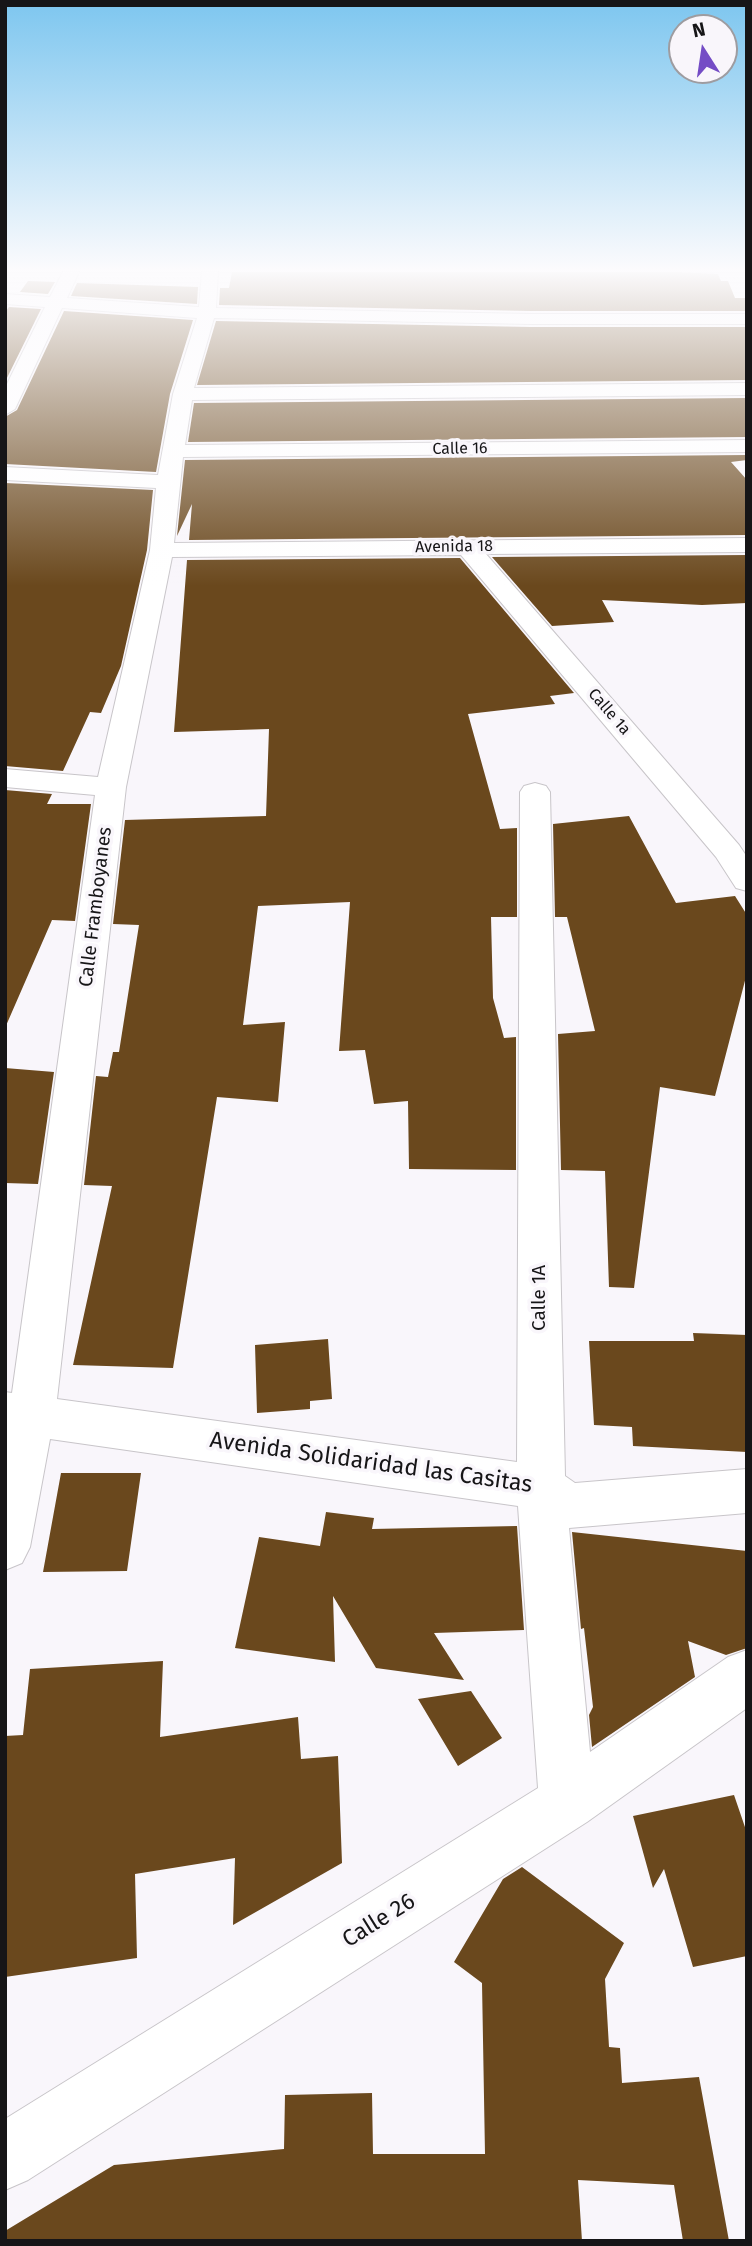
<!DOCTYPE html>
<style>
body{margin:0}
#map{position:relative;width:752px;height:2246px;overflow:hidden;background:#f9f6fb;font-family:"Fira Sans",sans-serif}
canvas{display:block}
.frame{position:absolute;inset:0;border:7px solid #161517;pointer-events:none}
.north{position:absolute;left:668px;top:14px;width:70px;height:70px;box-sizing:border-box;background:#f9f6fb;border:2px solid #9e9ca0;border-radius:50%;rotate:348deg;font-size:19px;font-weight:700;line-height:28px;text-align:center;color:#161517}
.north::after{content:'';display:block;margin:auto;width:24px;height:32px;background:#744cc5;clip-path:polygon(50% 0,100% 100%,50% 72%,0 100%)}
</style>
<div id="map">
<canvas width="752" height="2246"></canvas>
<div class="frame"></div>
<div class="north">N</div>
</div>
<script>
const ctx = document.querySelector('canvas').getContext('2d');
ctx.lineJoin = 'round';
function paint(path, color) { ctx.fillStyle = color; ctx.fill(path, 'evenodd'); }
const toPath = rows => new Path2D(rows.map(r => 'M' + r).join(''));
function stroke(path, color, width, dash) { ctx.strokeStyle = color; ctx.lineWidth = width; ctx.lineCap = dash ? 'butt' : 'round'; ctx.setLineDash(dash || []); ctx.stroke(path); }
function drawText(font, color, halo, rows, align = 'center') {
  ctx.font = font + ' "Fira Sans",sans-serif'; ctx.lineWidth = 7; ctx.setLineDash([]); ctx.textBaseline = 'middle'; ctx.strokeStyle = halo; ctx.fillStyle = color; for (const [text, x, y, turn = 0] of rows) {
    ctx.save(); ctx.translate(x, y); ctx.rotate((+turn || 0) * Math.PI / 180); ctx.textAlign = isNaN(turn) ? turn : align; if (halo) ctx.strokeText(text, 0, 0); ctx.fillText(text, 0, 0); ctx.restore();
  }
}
paint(toPath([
 [232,272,678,272,718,274,721,281,728,281,735,298,747,298,747,311,531,311,219,305,220,288,229,288],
 [28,281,55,282,48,294,20,292],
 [77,283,198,287,197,304,71,296],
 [9,307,41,309,5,382,5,312],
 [64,311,193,320,170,394,156,472,5,464,5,417,17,410],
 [216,321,531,327,747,327,747,380,197,385],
 [747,398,747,437,188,442,194,403],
 [747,455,747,460,731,462,747,480,747,535,189,540,192,504,177,536,185,460],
 [5,483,153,490,147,550,121,666,101,713,90,712,63,771,5,766],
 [747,555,747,603,702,605,602,600,614,622,552,626,492,557],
 [460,558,574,693,550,696,555,704,468,714,500,829,517,828,517,917,491,917,493,998,504,1038,516,1037,516,1170,409,1169,408,1101,374,1104,365,1050,339,1051,350,902,258,906,243,1025,285,1022,278,1102,217,1097,173,1368,73,1365,112,1186,84,1185,96,1076,108,1077,113,1052,119,1052,139,925,113,924,125,820,266,816,269,729,174,732,187,560],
 [5,790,52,794,47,804,91,804,75,921,52,920,5,1028],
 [629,816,676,903,735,896,747,915,747,973,715,1096,660,1087,634,1288,609,1287,605,1171,561,1170,558,1034,595,1031,567,917,555,917,553,824],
 [5,1068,54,1072,38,1184,5,1183],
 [693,1333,747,1335,747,1452,633,1446,632,1427,594,1425,589,1341,694,1341],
 [328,1339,332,1399,310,1401,310,1409,257,1413,255,1345],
 [61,1473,141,1473,127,1571,43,1572],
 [326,1512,374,1518,372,1529,517,1526,524,1630,434,1633,464,1680,376,1668,333,1596,335,1662,235,1648,259,1537,320,1546],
 [572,1532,747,1551,747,1648,726,1655,688,1641,695,1677,592,1747,589,1715,593,1707,584,1628,581,1629],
 [163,1661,160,1737,298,1717,301,1759,338,1756,342,1863,233,1925,235,1858,135,1874,137,1958,5,1977,5,1736,23,1735,30,1669],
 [471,1691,502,1738,458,1766,418,1699],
 [734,1795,747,1833,747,1956,693,1967,664,1869,653,1888,633,1816],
 [522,1867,624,1943,605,1979,609,2047,620,2048,622,2083,699,2077,729,2241,683,2241,674,2185,578,2180,582,2241,5,2241,5,2231,114,2165,284,2149,285,2095,372,2093,373,2154,485,2154,482,1983,454,1962,503,1879]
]), '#6a481d');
const minor = toPath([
 [63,272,79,272,67,298,199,307,202,272,218,272,216,308,531,314,747,314,747,324,531,324,214,318,194,388,747,383,747,395,192,400,185,445,747,440,747,452,183,457,174,543,747,538,747,552,486,554,739,845,747,857,747,891,736,888,716,857,461,555,172,557,126,787,57,1399,517,1462,520,792,524,786,535,783,546,786,550,792,565,1476,575,1483,747,1469,747,1513,569,1528,590,1752,728,1657,747,1650,747,1708,587,1822,28,2180,5,2190,5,2119,538,1788,518,1506,50,1439,30,1547,22,1563,5,1570,5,1392,12,1393,95,795,5,787,5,769,98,777,150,550,156,488,5,480,5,467,158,475,173,394,197,318,62,308,15,409,5,415,5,388,45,307,5,304,5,294,50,297,63,272]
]);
stroke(minor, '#c8c5c9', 2);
paint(minor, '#fff');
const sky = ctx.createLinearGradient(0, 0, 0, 586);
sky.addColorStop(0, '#7dc6ef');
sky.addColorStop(0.46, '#fcfbfd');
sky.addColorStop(1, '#fcfbfd00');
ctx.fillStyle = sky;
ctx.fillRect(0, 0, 752, 586);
drawText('16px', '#161517', '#f9f6fb', [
 ["Calle 16",460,449,-1],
 ["Avenida 18",454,547,-1],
 ["Calle 1a",609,712,49]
]);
drawText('19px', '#161517', '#f9f6fb', [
 ["Calle Framboyanes",96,907,-83],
 ["Calle 1A",540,1298,-90]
]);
drawText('23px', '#161517', '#f9f6fb', [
 ["Avenida Solidaridad las Casitas",371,1463,8],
 ["Calle 26",379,1921,-32]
]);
</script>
